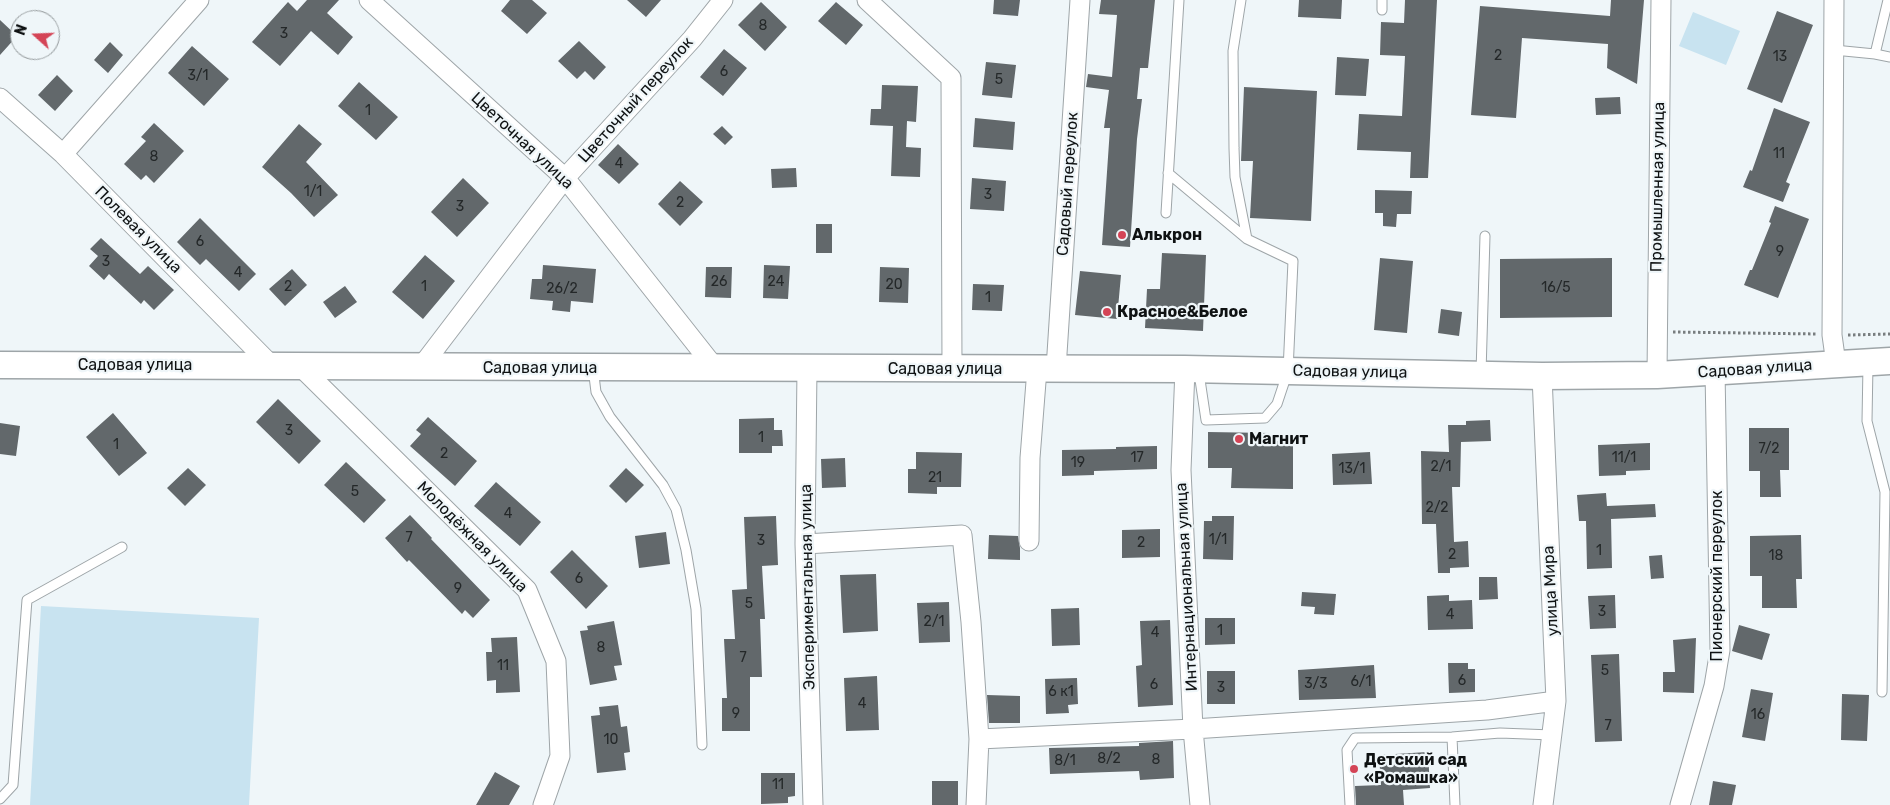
<!DOCTYPE html>
<meta charset="utf-8">
<style>
body{margin:0}
#map{position:relative;width:1890px;height:805px;overflow:hidden;background:#eff6f9;font-family:Rubik,sans-serif}
canvas{display:block}
.north{position:absolute;left:10px;top:10px;width:50px;height:50px;box-sizing:border-box;background:#eff6f9;border:1px solid #959b9d;border-radius:50%;rotate:290deg;font-size:14px;font-weight:700;line-height:20px;text-align:center;color:#0f1213}
.north::after{content:'';display:block;margin:auto;width:18px;height:22px;background:#d44456;clip-path:polygon(50% 0,100% 100%,50% 72%,0 100%)}
</style>
<div id="map">
<canvas width="1890" height="805"></canvas>
<div class="north">N</div>
</div>
<script>
const ctx = document.querySelector('canvas').getContext('2d');
ctx.lineJoin = 'round';
function paint(path, color) { ctx.fillStyle = color; ctx.fill(path, 'evenodd'); }
const toPath = rows => new Path2D(rows.map(r => 'M' + r).join(''));
function stroke(path, color, width, dash) { ctx.strokeStyle = color; ctx.lineWidth = width; ctx.lineCap = dash ? 'butt' : 'round'; ctx.setLineDash(dash || []); ctx.stroke(path); }
function drawText(font, color, halo, rows, align = 'center') {
  ctx.font = font + ' Rubik,sans-serif'; ctx.lineWidth = 4.5; ctx.setLineDash([]); ctx.textBaseline = 'middle'; ctx.strokeStyle = halo; ctx.fillStyle = color; for (const [text, x, y, turn = 0] of rows) {
    ctx.save(); ctx.translate(x, y); ctx.rotate((+turn || 0) * Math.PI / 180); ctx.textAlign = isNaN(turn) ? turn : align; if (halo) ctx.strokeText(text, 0, 0); ctx.fillText(text, 0, 0); ctx.restore();
  }
}
paint(toPath([
 [1693,12,1740,31,1726,65,1679,46],
 [41,606,259,618,249,805,30,805]
]), '#c8e3f0');
paint(toPath([
 [307,0,339,0,327,13,353,37,338,55,311,31,280,66,252,42,288,2,297,11],
 [510,0,532,0,547,13,527,34,501,11],
 [627,0,661,0,646,17],
 [994,0,1020,0,1018,16,993,14],
 [1101,0,1155,0,1148,68,1140,68,1137,99,1142,99,1137,139,1130,247,1102,245,1110,128,1104,128,1109,90,1086,87,1088,74,1112,77,1117,15,1099,14],
 [1299,0,1342,0,1341,19,1298,17],
 [1405,0,1437,0,1428,178,1410,178,1411,152,1357,150,1359,114,1402,116,1405,56,1380,55,1381,22,1404,23],
 [1611,0,1644,0,1637,84,1607,68,1608,44,1522,38,1516,118,1471,115,1480,6,1610,16],
 [761,2,787,27,765,51,738,25],
 [836,2,863,25,846,45,818,21],
 [1777,11,1813,25,1782,103,1747,89],
 [0,20,17,36,0,55],
 [579,41,606,67,594,80,585,71,577,79,558,61],
 [110,42,123,55,108,73,94,60],
 [192,46,229,79,204,106,168,73],
 [724,49,747,68,723,96,700,77],
 [1337,57,1369,59,1366,96,1335,95],
 [986,62,1016,65,1012,98,982,95],
 [57,75,73,91,55,111,38,95],
 [359,82,398,117,376,140,338,106],
 [882,85,918,86,916,122,907,121,906,147,921,148,920,177,891,176,893,126,870,125,871,109,881,109],
 [1244,87,1317,91,1311,221,1250,218,1253,161,1241,161],
 [1620,97,1621,114,1596,115,1595,98],
 [1774,108,1810,122,1786,182,1790,184,1783,202,1743,187,1750,170,1752,171],
 [975,118,1015,122,1013,150,973,147],
 [154,123,184,151,154,183,146,175,141,180,124,164,146,141,141,137],
 [299,124,322,144,306,162,338,195,314,217,291,193,262,167],
 [722,126,733,137,725,145,713,134],
 [618,144,639,164,619,184,598,165],
 [796,168,797,187,772,188,771,169],
 [463,178,489,203,457,237,431,212],
 [972,178,1006,181,1004,211,970,209],
 [680,181,703,202,680,226,658,204],
 [1375,190,1412,191,1411,214,1397,214,1396,227,1383,226,1383,213,1375,213],
 [1775,206,1809,219,1778,298,1744,285,1750,270,1752,270,1771,223,1769,222],
 [200,218,256,274,239,291,206,259,200,265,177,242],
 [816,224,832,224,832,253,816,253],
 [101,238,140,274,148,266,174,290,154,310,144,300,141,304,109,274,104,280,89,266,98,256,90,249],
 [1162,253,1206,255,1203,331,1145,328,1147,289,1160,289],
 [425,255,455,281,423,319,392,292],
 [1380,258,1413,261,1407,333,1374,330],
 [1612,258,1612,317,1500,318,1500,259],
 [543,265,596,269,593,303,571,301,570,312,552,310,553,301,530,299,532,279,542,279],
 [764,265,790,266,788,299,763,298],
 [706,267,732,267,731,298,705,297],
 [880,267,909,268,908,303,879,302],
 [292,269,307,285,285,306,269,289],
 [1080,271,1121,275,1117,319,1075,315],
 [973,284,1004,285,1002,311,972,310],
 [345,286,357,302,335,318,323,302],
 [1441,309,1462,312,1459,336,1438,333],
 [278,399,321,441,299,464,256,422],
 [113,413,147,453,119,476,86,437],
 [428,417,477,461,455,486,410,446,421,434,416,430],
 [774,418,774,430,782,430,783,446,772,446,772,453,739,453,739,419],
 [1490,420,1491,441,1461,442,1460,487,1452,487,1454,542,1468,541,1469,567,1450,568,1450,573,1438,573,1436,524,1422,524,1421,451,1449,452,1448,425,1466,425,1466,421],
 [0,423,20,426,16,456,0,454],
 [1749,428,1789,428,1789,470,1780,470,1781,497,1760,497,1760,471,1749,471],
 [1208,432,1269,433,1269,441,1293,441,1293,489,1231,488,1232,468,1208,468],
 [1650,443,1650,470,1626,471,1626,475,1599,476,1598,445],
 [1157,446,1157,469,1094,471,1094,475,1062,476,1062,450,1116,449,1116,447],
 [916,452,962,453,961,487,937,487,937,494,908,493,908,469,916,469],
 [1370,452,1372,484,1333,485,1332,454],
 [845,458,846,487,822,488,821,459],
 [346,462,386,500,364,523,324,485],
 [188,468,206,485,185,506,167,488],
 [626,468,644,485,626,503,609,486],
 [496,482,541,522,520,546,474,506],
 [1606,493,1607,506,1655,504,1656,517,1611,519,1612,568,1587,569,1586,521,1579,521,1577,495],
 [410,515,432,538,431,539,490,600,473,618,465,610,462,614,409,560,407,562,385,538],
 [776,516,778,565,762,566,765,619,760,619,762,677,750,677,750,731,722,731,722,698,727,698,724,639,735,639,732,590,747,589,744,517],
 [1212,516,1234,516,1233,560,1203,559,1204,521,1212,521],
 [1160,529,1160,557,1122,558,1122,530],
 [666,532,670,564,639,568,635,536],
 [989,535,1018,536,1020,548,1020,560,988,559],
 [1801,535,1802,579,1796,579,1797,608,1762,608,1762,576,1750,576,1750,536],
 [572,550,608,586,586,609,550,572],
 [1662,555,1664,578,1651,579,1649,556],
 [876,574,878,631,843,633,840,575],
 [1479,577,1497,577,1498,599,1479,600],
 [1302,592,1336,594,1334,615,1314,614,1315,607,1301,606],
 [1449,595,1449,601,1472,600,1473,629,1428,630,1427,596],
 [1615,595,1616,628,1590,629,1588,596],
 [949,602,950,642,919,643,917,603],
 [1079,608,1080,645,1052,646,1051,609],
 [1205,618,1235,618,1235,644,1205,645],
 [1170,620,1173,705,1138,707,1136,666,1142,665,1140,621],
 [614,621,622,665,614,666,617,680,590,685,580,631,588,630,587,626],
 [1739,625,1770,634,1762,660,1732,651],
 [517,637,520,692,496,693,496,680,487,681,486,652,492,652,491,638],
 [1696,638,1694,693,1663,692,1663,672,1675,672,1673,640],
 [1619,654,1622,741,1595,742,1591,655],
 [1448,663,1468,663,1468,669,1475,669,1475,692,1449,693],
 [1374,665,1376,698,1299,700,1298,670],
 [1207,671,1235,671,1235,704,1207,704],
 [877,676,879,730,846,731,844,678],
 [1077,678,1078,704,1068,705,1069,713,1046,714,1045,679],
 [1751,689,1773,693,1765,741,1742,737],
 [1842,694,1869,695,1867,741,1841,740],
 [987,695,1020,696,1020,723,989,723],
 [618,705,621,727,627,726,630,752,624,753,626,770,597,773,591,716,600,715,599,707],
 [1173,741,1174,778,1140,780,1139,771,1050,774,1049,748,1139,746,1139,743],
 [1428,752,1430,788,1403,790,1404,805,1356,805,1355,786,1381,785,1379,755],
 [495,772,520,786,509,805,476,805],
 [761,773,795,773,795,796,788,797,788,803,761,804],
 [932,781,958,781,958,805,932,805],
 [1713,781,1736,785,1732,805,1709,805]
]), '#62686b');
const service = toPath([
 [1241,0,1233,51,1234,148,1235,177,1247,239],
 [1382,10,1382,0],
 [1834,50,1875,54,1890,57],
 [1875,54,1888,0],
 [1168,173,1247,239,1293,261,1288,371,1277,404,1265,418,1206,420,1199,373],
 [1166,213,1179,0],
 [1868,365,1867,421,1885,492,1882,692],
 [593,368,596,392,610,417,663,485,676,509,686,550,696,609,702,745],
 [1481,373,1485,236],
 [1452,737,1455,805],
 [0,799,13,785,27,600,122,547],
 [1350,805,1347,750,1355,738,1452,737,1500,733,1552,735]
]);
const minor = toPath([
 [369,0,565,178,715,368],
 [867,0,951,78,952,369],
 [1834,0,1832,335,1836,364],
 [0,98,63,154,272,366],
 [63,154,199,0],
 [301,367,527,590,556,661,560,756,543,805],
 [421,367,565,178,692,39,723,0],
 [807,368,805,544,813,805],
 [1056,369,1080,0],
 [1185,369,1181,470,1193,729,1200,805],
 [1657,375,1661,0],
 [1542,376,1556,701,1543,805],
 [1029,541,1030,458,1037,369],
 [805,544,962,535,971,622,979,739,976,805],
 [979,739,1193,729,1487,710,1556,701],
 [1680,805,1714,686,1720,650,1715,371]
]);
const secondary = toPath([
 [0,365,1185,369,1542,376,1657,375,1890,361]
]);
stroke(service, '#9ea5a8', 11);
stroke(minor, '#9ea5a8', 21);
stroke(secondary, '#9ea5a8', 29);
stroke(toPath([
 [1673,332,1817,334],
 [1848,335,1890,334]
]), '#787d7f', 3, [2.5, 2.5]);
stroke(service, '#fff', 9);
stroke(minor, '#fff', 19);
stroke(secondary, '#fff', 26);
for (const [x, y, r, color] of [
 [1122,235,5,"#d44456"],
 [1107,312,5,"#d44456"],
 [1239,439,5,"#d44456"],
 [1354,769,5,"#d44456"]
]) { const dot = new Path2D(); dot.arc(x, y, r, 0, 2 * Math.PI); ctx.fillStyle = color; ctx.fill(dot); stroke(dot, '#eff6f9', 2); }
drawText('14px', '#242829', null, [
 ["8",763,26],
 ["3",284,34],
 ["2",1498,56],
 ["13",1780,57],
 ["6",724,72],
 ["3/1",198,76],
 ["5",999,80],
 ["1",368,111],
 ["11",1779,154],
 ["8",154,157],
 ["4",619,164],
 ["1/1",313,192],
 ["3",988,195],
 ["2",680,203],
 ["3",460,207],
 ["6",200,242],
 ["9",1780,252],
 ["3",106,262],
 ["4",238,273],
 ["26",719,282],
 ["24",776,282],
 ["20",894,285],
 ["2",288,287],
 ["1",424,287],
 ["16/5",1556,288],
 ["26/2",562,289],
 ["1",988,298],
 ["3",289,431],
 ["1",761,438],
 ["1",116,445],
 ["7/2",1769,449],
 ["2",444,454],
 ["17",1137,458],
 ["11/1",1624,458],
 ["19",1078,463],
 ["2/1",1441,467],
 ["13/1",1352,469],
 ["21",935,478],
 ["5",355,492],
 ["2/2",1437,508],
 ["4",508,514],
 ["7",409,538],
 ["1/1",1218,540],
 ["3",761,541],
 ["2",1141,543],
 ["1",1599,551],
 ["2",1452,555],
 ["18",1776,556],
 ["6",579,579],
 ["9",458,589],
 ["5",749,604],
 ["3",1602,612],
 ["4",1450,615],
 ["2/1",934,622],
 ["1",1220,631],
 ["4",1155,633],
 ["8",601,648],
 ["7",743,658],
 ["11",503,666],
 ["5",1605,671],
 ["6",1462,681],
 ["6/1",1361,682],
 ["3/3",1316,684],
 ["6",1154,685],
 ["3",1221,688],
 ["6 к1",1061,692],
 ["4",862,704],
 ["9",736,714],
 ["16",1758,715],
 ["7",1608,726],
 ["10",611,740],
 ["8/2",1109,759],
 ["8",1156,760],
 ["8/1",1065,761],
 ["11",778,785]
]);
drawText('16px', '#0f1213', '#eff6f9', [
 ["Цветочный переулок",636,100,-48],
 ["Цветочная улица",522,141,43],
 ["Садовый переулок",1068,184,-86],
 ["Промышленная улица",1658,187,-89],
 ["Полевая улица",138,230,45],
 ["Садовая улица",135,365],
 ["Садовая улица",540,368],
 ["Садовая улица",945,369],
 ["Садовая улица",1755,369,-4],
 ["Садовая улица",1350,372,1],
 ["Молодёжная улица",472,537,45],
 ["Пионерский переулок",1717,576,-90],
 ["Экспериментальная улица",808,587,-91],
 ["Интернациональная улица",1187,587,-93],
 ["улица Мира",1551,591,-93]
]);
drawText('bold 16px', '#0f1213', '#eff6f9', [
 ["Алькрон",1132,235],
 ["Красное&Белое",1117,312],
 ["Магнит",1249,439],
 ["Детский сад",1364,760],
 ["«Ромашка»",1364,778]
], 'left');
</script>
